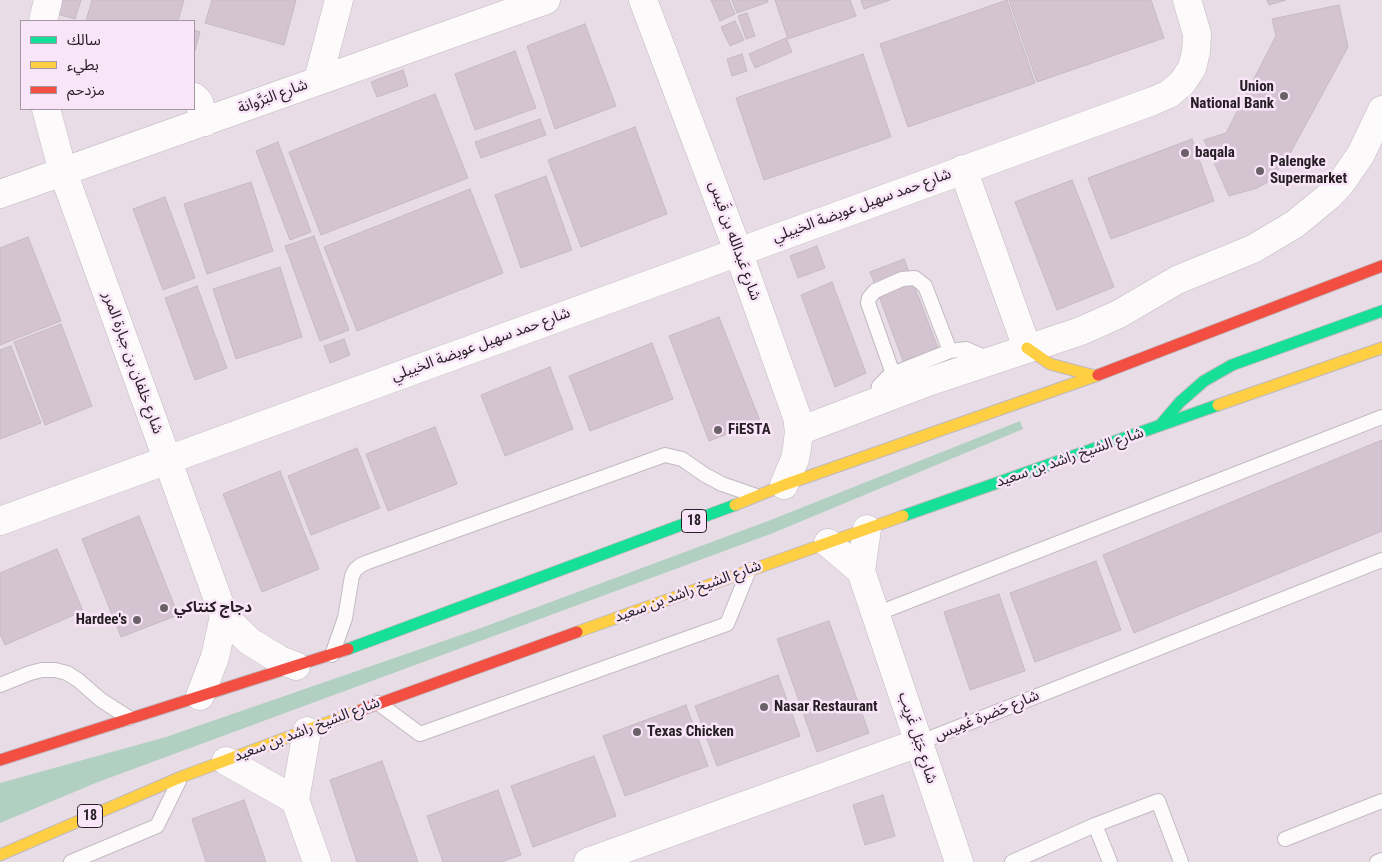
<!DOCTYPE html>
<meta charset="utf-8">
<style>
body{margin:0}
#map{position:relative;width:1382px;height:862px;overflow:hidden;background:#e8dce6;font-family:"Roboto Condensed","Noto Sans Arabic",sans-serif}
canvas{display:block}
.legend{position:absolute;left:20px;top:20px;width:175px;height:90px;box-sizing:border-box;background:#f9e5f8;border:1px solid #a596a4;margin:0;padding:6px 9px;list-style:none;font-size:15px;color:#272026}
.legend li{display:flex;align-items:center;gap:10px;height:25px}
.legend b{width:25px;border:1px solid #a596a4}
</style>
<div id="map">
<canvas width="1382" height="862"></canvas>
<ul class="legend">
<li><b style="height:6px;background:#16e098"></b>سالك</li>
<li><b style="height:6px;background:#ffcf43"></b>بطيء</li>
<li><b style="height:6px;background:#f24e42"></b>مزدحم</li>
</ul>
</div>
<script>
const ctx = document.querySelector('canvas').getContext('2d');
ctx.lineJoin = 'round';
function paint(path, color) { ctx.fillStyle = color; ctx.fill(path, 'evenodd'); }
const toPath = rows => new Path2D(rows.map(r => 'M' + r).join(''));
function stroke(path, color, width, dash) { ctx.strokeStyle = color; ctx.lineWidth = width; ctx.lineCap = dash ? 'butt' : 'round'; ctx.setLineDash(dash || []); ctx.stroke(path); }
function drawText(font, color, halo, rows, align = 'center') {
  ctx.font = font + ' "Roboto Condensed","Noto Sans Arabic",sans-serif'; ctx.lineWidth = 5; ctx.setLineDash([]); ctx.textBaseline = 'middle'; ctx.strokeStyle = halo; ctx.fillStyle = color; for (const [text, x, y, turn = 0] of rows) {
    ctx.save(); ctx.translate(x, y); ctx.rotate((+turn || 0) * Math.PI / 180); ctx.textAlign = isNaN(turn) ? turn : align; if (halo) ctx.strokeText(text, 0, 0); ctx.fillText(text, 0, 0); ctx.restore();
  }
}
paint(toPath([
 [1020,421,1023,429,773,533,98,782,0,823,0,783,166,737,481,628,768,521]
]), '#b1d0c2');
const building = toPath([
 [61,0,81,0,75,19,57,14,61,0],
 [92,0,184,0,178,21,86,21,92,0],
 [212,0,296,0,284,45,205,23,212,0],
 [711,0,729,0,735,14,720,21,711,0],
 [732,0,767,0,768,2,737,13,732,0],
 [775,0,850,0,856,16,788,39,775,0],
 [861,0,890,0,864,9,861,0],
 [1007,0,1035,83,908,127,880,44,1007,0],
 [1009,0,1151,0,1164,38,1037,82,1009,0],
 [1267,0,1286,0,1269,5,1267,0],
 [1339,5,1348,47,1287,159,1268,182,1257,188,1229,196,1204,140,1226,133,1276,36,1272,19,1339,5],
 [747,13,755,36,746,39,738,16,747,13],
 [735,21,744,40,730,46,721,27,735,21],
 [585,24,616,106,555,129,527,46,585,24],
 [194,30,200,32,194,54,194,30],
 [786,38,792,52,755,68,749,54,786,38],
 [515,51,536,108,475,130,455,74,515,51],
 [742,54,747,71,732,76,727,59,742,54],
 [863,54,891,137,764,180,736,98,863,54],
 [403,70,408,86,377,97,371,82,403,70],
 [435,94,468,178,321,235,289,152,435,94],
 [540,119,546,135,481,158,475,142,540,119],
 [635,127,667,214,581,247,548,160,635,127],
 [1192,139,1214,201,1111,239,1088,178,1192,139],
 [278,142,311,232,290,240,256,151,278,142],
 [546,176,572,250,521,268,495,195,546,176],
 [1072,180,1114,287,1057,310,1015,202,1072,180],
 [251,182,273,251,207,274,184,204,251,182],
 [470,189,503,273,357,331,324,247,470,189],
 [165,197,195,278,163,290,133,209,165,197],
 [314,236,349,330,320,341,285,246,314,236],
 [28,237,61,321,0,345,0,248,28,237],
 [817,246,825,268,798,278,790,256,817,246],
 [904,259,938,348,903,361,870,272,904,259],
 [280,267,302,337,236,359,213,289,280,267],
 [832,282,866,373,835,387,801,295,832,282],
 [197,286,227,368,195,380,165,298,197,286],
 [719,317,760,421,709,441,669,336,719,317],
 [61,324,92,406,45,425,14,342,61,324],
 [344,339,350,355,330,363,324,346,344,339],
 [652,343,673,399,590,431,569,376,652,343],
 [11,346,41,423,0,439,0,350,11,346],
 [550,367,573,429,505,456,481,395,550,367],
 [435,427,457,484,388,511,366,454,435,427],
 [1382,440,1382,531,1134,633,1103,555,1382,440],
 [357,448,380,508,311,535,288,476,357,448],
 [280,471,319,569,262,592,223,494,280,471],
 [139,516,178,615,121,637,82,539,139,516],
 [57,549,83,611,5,645,0,634,0,573,57,549],
 [1096,561,1121,630,1035,662,1010,593,1096,561],
 [999,594,1025,671,970,690,944,612,999,594],
 [829,621,869,733,817,752,777,639,829,621],
 [778,675,800,736,717,766,695,706,778,675],
 [686,705,708,766,625,796,603,736,686,705],
 [594,756,616,816,533,847,511,786,594,756],
 [382,761,418,862,357,862,330,780,382,761],
 [498,790,521,855,501,862,443,862,427,816,498,790],
 [883,795,895,836,865,845,853,805,883,795],
 [244,800,266,862,206,862,192,819,244,800]
]);
paint(building, '#d4c4d2');
stroke(building, '#c4bbc3', 1);
const lane = toPath([
 [893,374,868,303,869,298,875,291,902,279,915,278,925,286,950,351],
 [877,400,879,386,890,375,950,351,966,349,982,356,987,363],
 [876,614,1382,417],
 [332,655,345,618,352,576,355,570,361,565,368,562,665,455,682,459,705,475,722,484,754,495],
 [0,685,30,673,42,670,55,670,67,673,78,680,101,700,129,718],
 [378,703,420,734,727,624,749,570],
 [918,743,1382,560],
 [1095,825,1110,862],
 [1285,839,1382,801],
 [71,862,157,826,179,781],
 [1012,862,1095,825,1158,801,1181,862],
 [1377,862,1382,860]
]);
const street = toPath([
 [643,0,738,251,797,417,799,431,797,448,795,459,784,485],
 [43,21,48,0],
 [318,80,339,0],
 [194,97,199,102,205,122],
 [46,109,63,172,224,616,249,641,280,660,296,666],
 [963,169,1027,348],
 [0,194,546,0],
 [799,431,928,382,1081,331,1119,314,1177,280,1253,249,1295,224,1329,196,1341,183,1361,154,1382,110],
 [0,521,1153,101,1169,94,1182,83,1192,68,1196,52,1197,34,1187,0],
 [867,529,861,571,959,862],
 [828,543,861,571],
 [200,696,215,657,224,616],
 [307,731,295,800,317,862],
 [226,761,295,800],
 [588,862,918,743]
]);
const fast = toPath([
 [1162,423,1180,402,1204,381,1232,365,1382,311],
 [903,516,1218,405],
 [348,649,735,505]
]);
const slow = toPath([
 [1027,348,1050,364,1095,376],
 [1218,405,1382,348],
 [735,505,784,485,1098,375],
 [577,632,903,516],
 [0,855,181,777,361,710]
]);
const jam = toPath([
 [1098,375,1382,266],
 [361,710,577,632],
 [0,760,348,649]
]);
stroke(lane, '#c2bac1', 16);
stroke(street, '#c2bac1', 29);
stroke(fast, '#bfb9be', 13);
stroke(slow, '#bfb9be', 13);
stroke(jam, '#bfb9be', 13);
stroke(lane, '#fcfafb', 14);
stroke(street, '#fcfafb', 28);
stroke(fast, '#16e098', 11);
stroke(slow, '#ffcf43', 11);
stroke(jam, '#f24e42', 11);
for (const [x, y, r, color] of [
 [1284,96,5,"#6b6269"],
 [1185,153,5,"#6b6269"],
 [1260,171,5,"#6b6269"],
 [718,430,5,"#6b6269"],
 [164,608,5,"#6b6269"],
 [137,620,5,"#6b6269"],
 [764,707,5,"#6b6269"],
 [637,732,5,"#6b6269"]
]) { const dot = new Path2D(); dot.arc(x, y, r, 0, 2 * Math.PI); ctx.fillStyle = color; ctx.fill(dot); stroke(dot, '#f9e5f8', 2); }
for (const [x, y, w] of [
 [694,521,25],
 [90,816,25]
]) { const box = new Path2D(); box.roundRect(x - w / 2, y - 11.5, w, 23, 4); ctx.fillStyle = '#f9e5f8'; ctx.fill(box); stroke(box, '#272026', 1); }
drawText('bold 14px', '#272026', null, [
 ["18",694,521],
 ["18",90,816]
]);
drawText('bold 15px', '#272026', '#f9e5f8', [
 ["Union",1274,87,"right"],
 ["National Bank",1274,104,"right"],
 ["baqala",1195,153],
 ["Palengke",1270,162],
 ["Supermarket",1270,179],
 ["FiESTA",728,430],
 ["دجاج كنتاكي",174,608],
 ["Hardee's",127,620,"right"],
 ["Nasar Restaurant",774,707],
 ["Texas Chicken",647,732]
], 'left');
drawText('15px', '#272026', '#f9e5f8', [
 ["شارع البَرَّوانة",273,97,-20],
 ["شارع حمد سهيل عويضة الخييلي",862,206,-20],
 ["شارع عَبدالله بن قَيس",734,241,70],
 ["شارع حمد سهيل عويضة الخييلي",481,345,-20],
 ["شارع خلفان بن جبارة المرر",132,363,70],
 ["شارع الشيخ راشد بن سعيد",1070,458,-19],
 ["شارع الشيخ راشد بن سعيد",688,592,-20],
 ["شارع حَضرة غُمِيس",987,716,-22],
 ["شارع الشيخ راشد بن سعيد",307,730,-21],
 ["شارع جَبَل غَرِيب",917,738,72]
]);
</script>
